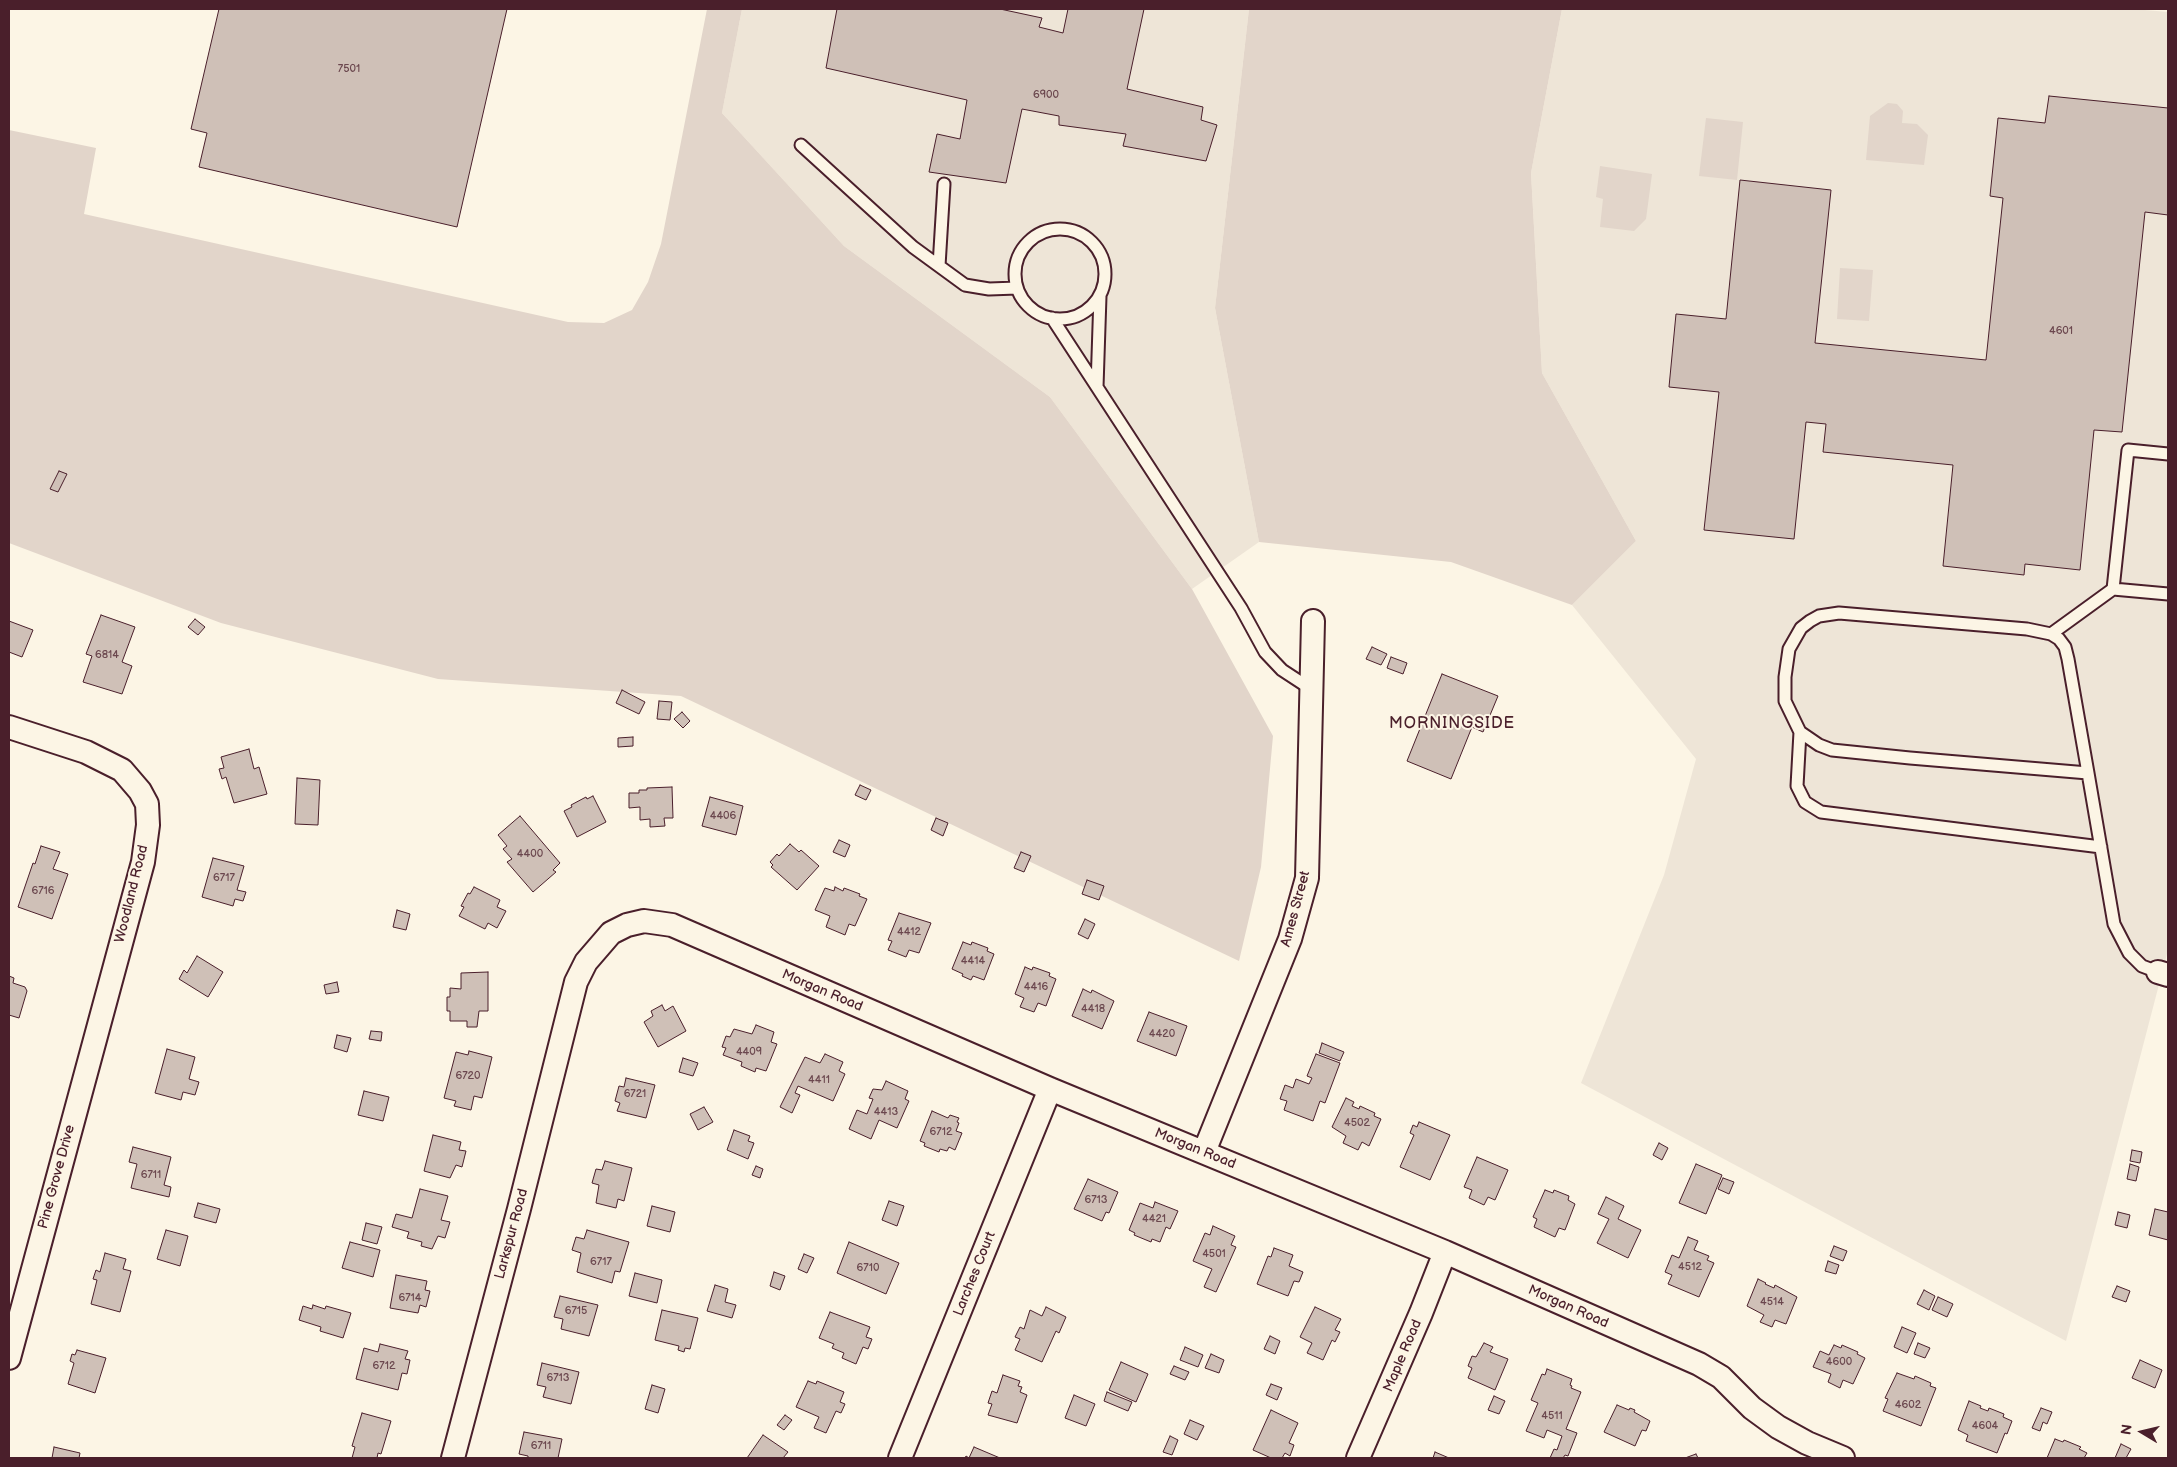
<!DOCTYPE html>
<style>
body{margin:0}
#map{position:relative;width:2177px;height:1467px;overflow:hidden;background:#fcf5e5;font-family:"Balsamiq Sans",sans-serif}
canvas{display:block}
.frame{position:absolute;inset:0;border:10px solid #4a1f2b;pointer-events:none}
.north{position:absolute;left:2117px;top:1407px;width:50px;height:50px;-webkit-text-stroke:4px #fcf5e5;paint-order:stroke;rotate:279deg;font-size:14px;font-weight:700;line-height:20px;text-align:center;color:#4a1f2b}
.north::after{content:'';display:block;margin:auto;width:18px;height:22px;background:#4a1f2b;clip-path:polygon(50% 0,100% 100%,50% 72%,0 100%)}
</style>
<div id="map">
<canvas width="2177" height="1467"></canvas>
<div class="frame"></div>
<div class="north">N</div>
</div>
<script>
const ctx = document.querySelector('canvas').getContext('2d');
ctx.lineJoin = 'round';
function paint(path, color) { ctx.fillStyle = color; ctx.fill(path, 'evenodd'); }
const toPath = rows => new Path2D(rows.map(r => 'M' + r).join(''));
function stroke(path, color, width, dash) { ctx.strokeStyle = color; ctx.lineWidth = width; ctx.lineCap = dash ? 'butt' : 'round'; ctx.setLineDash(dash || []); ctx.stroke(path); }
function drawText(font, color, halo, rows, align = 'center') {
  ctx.font = font + ' "Balsamiq Sans",sans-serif'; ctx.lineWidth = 4; ctx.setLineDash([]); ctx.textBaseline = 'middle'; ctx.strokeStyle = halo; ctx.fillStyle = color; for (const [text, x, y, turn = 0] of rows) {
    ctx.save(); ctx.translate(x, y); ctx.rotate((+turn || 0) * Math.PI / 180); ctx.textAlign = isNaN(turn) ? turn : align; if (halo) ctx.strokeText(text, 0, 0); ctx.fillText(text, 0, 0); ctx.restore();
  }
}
paint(toPath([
 [742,9,1249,9,1215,308,1259,542,1192,589,1050,397,844,246,722,113],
 [1562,9,2133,9,2168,12,2168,950,2066,1341,1581,1083,1664,875,1696,759,1572,605,1636,541,1542,373,1531,173]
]), '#eee5d7');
paint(toPath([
 [707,9,742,9,722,113,844,246,1050,397,1192,589,1273,736,1261,867,1239,961,681,696,438,679,221,623,9,543,9,130,96,148,84,214,568,322,604,323,632,310,648,282,661,244],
 [1249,9,1562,9,1531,173,1542,373,1636,541,1572,605,1451,562,1259,542,1215,308],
 [1888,103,1897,104,1903,111,1902,123,1917,124,1928,135,1924,165,1866,160,1870,116],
 [1706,118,1743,122,1737,180,1699,176],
 [1600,166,1652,174,1646,219,1634,231,1600,227,1603,199,1596,197],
 [1840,268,1873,270,1869,321,1837,319]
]), '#e2d5ca');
const building = toPath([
 [219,9,507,9,457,227,199,167,207,133,191,129,219,9],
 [837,9,1000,9,1042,18,1039,27,1063,33,1068,9,1144,9,1127,89,1203,107,1201,120,1217,125,1206,161,1123,146,1126,134,1059,125,1059,116,1022,109,1006,183,929,172,937,134,960,139,967,100,826,68,837,9],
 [2049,96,2168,108,2168,215,2145,212,2122,432,2094,430,2080,570,2025,564,2024,575,1943,566,1953,465,1823,452,1826,424,1806,422,1794,539,1704,530,1719,392,1669,387,1676,314,1726,319,1740,180,1831,190,1815,343,1986,360,2003,198,1990,196,1998,118,2045,123,2049,96],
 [59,471,67,474,58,492,50,489,59,471],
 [101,615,135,627,122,662,132,666,122,694,83,682,92,656,86,654,101,615],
 [195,619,205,627,198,635,188,627,195,619],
 [9,621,33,630,22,657,9,652,9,621],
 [1372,647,1387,654,1381,665,1366,659,1372,647],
 [1391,657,1407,663,1403,674,1387,668,1391,657],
 [1442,674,1498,696,1483,732,1472,727,1451,779,1407,761,1442,674],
 [622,690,645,702,639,714,616,703,622,690],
 [659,701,672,702,670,720,657,719,659,701],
 [682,712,690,721,683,728,674,719,682,712],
 [633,737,633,746,618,747,618,738,633,737],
 [249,749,254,769,259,767,267,794,234,803,226,777,222,779,219,769,224,768,221,757,249,749],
 [297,778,320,780,318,825,295,824,297,778],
 [860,785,871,790,866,800,855,795,860,785],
 [672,787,673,818,664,818,665,826,650,827,650,819,640,820,640,807,629,808,629,793,639,793,639,790,647,790,647,788,672,787],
 [593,796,606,822,577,837,564,811,572,807,571,805,586,797,587,799,593,796],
 [710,797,743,806,736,835,702,826,710,797],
 [520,816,560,863,553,870,556,872,533,892,507,862,512,859,503,849,507,846,498,835,520,816],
 [936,818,948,823,943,836,931,830,936,818],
 [839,840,850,845,845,857,833,852,839,840],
 [790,844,799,852,801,850,819,866,797,890,771,867,773,865,770,862,777,854,779,856,790,844],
 [41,846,60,852,53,869,68,874,52,919,18,907,33,863,35,864,41,846],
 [1021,852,1031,856,1024,872,1014,868,1021,852],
 [213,858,244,866,237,890,246,892,243,901,235,899,233,906,202,897,213,858],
 [1087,880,1104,886,1099,900,1082,894,1087,880],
 [474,887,500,900,497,907,506,911,497,928,488,923,485,929,459,916,464,907,461,906,468,893,470,894,474,887],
 [835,887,843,891,844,888,860,894,859,896,867,899,855,926,849,924,845,935,826,927,830,916,815,910,825,888,834,891,835,887],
 [397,910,410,914,406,930,393,927,397,910],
 [899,913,931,923,919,953,909,950,906,957,888,950,892,941,888,940,899,913],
 [1085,919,1095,924,1088,939,1078,934,1085,919],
 [963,942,971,945,972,942,988,948,987,951,994,954,984,980,973,976,971,980,962,976,963,974,952,969,963,942],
 [197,956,223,972,208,997,179,979,184,970,187,973,197,956],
 [1025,967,1032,970,1033,967,1050,973,1049,976,1056,979,1046,1006,1038,1003,1034,1012,1020,1007,1024,998,1015,994,1025,967],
 [488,972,488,1011,479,1011,477,1027,467,1027,467,1021,450,1021,450,1011,447,1011,447,997,450,997,450,988,461,989,461,973,488,972],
 [9,976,14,978,13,983,25,987,27,991,19,1018,9,1015,9,976],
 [337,982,339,992,326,994,324,985,337,982],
 [1083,989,1091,993,1092,990,1114,1001,1102,1029,1072,1016,1083,989],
 [662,1005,665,1011,673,1006,686,1031,658,1047,644,1022,653,1016,651,1011,662,1005],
 [1149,1012,1187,1026,1176,1056,1137,1041,1149,1012],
 [756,1025,774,1032,771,1042,777,1044,766,1071,756,1068,755,1072,741,1066,742,1062,723,1055,726,1048,722,1047,726,1036,730,1037,734,1029,752,1034,756,1025],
 [371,1031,382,1032,381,1041,369,1039,371,1031],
 [337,1035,351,1038,347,1052,334,1048,337,1035],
 [1322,1043,1344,1052,1340,1061,1319,1053,1322,1043],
 [167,1049,195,1057,189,1079,199,1082,195,1095,183,1092,181,1100,155,1093,167,1049],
 [469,1051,492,1057,482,1098,474,1096,471,1110,454,1106,456,1101,444,1098,456,1052,468,1055,469,1051],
 [825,1054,843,1062,839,1071,845,1074,833,1101,798,1086,795,1093,800,1095,792,1113,780,1107,805,1057,820,1063,825,1054],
 [1316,1054,1340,1063,1325,1103,1320,1101,1313,1121,1284,1110,1287,1101,1280,1099,1285,1085,1293,1088,1296,1079,1309,1084,1312,1078,1307,1076,1316,1054],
 [683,1058,698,1063,693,1076,679,1072,683,1058],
 [626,1078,655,1085,646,1118,617,1111,620,1103,615,1101,619,1086,624,1087,626,1078],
 [886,1081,908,1091,905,1099,909,1101,897,1128,879,1120,871,1139,849,1129,857,1110,867,1114,873,1099,869,1098,873,1089,882,1090,886,1081],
 [364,1091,389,1097,383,1121,358,1115,364,1091],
 [1346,1098,1354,1102,1352,1106,1359,1109,1360,1106,1375,1113,1374,1116,1381,1119,1369,1146,1362,1142,1358,1150,1343,1143,1346,1136,1332,1127,1346,1098],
 [704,1107,713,1122,698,1130,690,1114,704,1107],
 [932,1111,948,1118,950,1115,959,1118,957,1122,959,1123,956,1131,962,1133,955,1150,949,1147,947,1151,940,1149,939,1152,924,1146,925,1143,920,1141,932,1111],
 [1419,1122,1450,1135,1430,1180,1400,1167,1414,1135,1410,1133,1413,1125,1417,1127,1419,1122],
 [734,1130,750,1136,748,1141,754,1143,748,1159,727,1150,734,1130],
 [433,1135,461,1142,459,1150,466,1151,462,1167,456,1165,450,1178,424,1171,433,1135],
 [1659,1143,1668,1148,1662,1160,1653,1155,1659,1143],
 [133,1147,171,1157,164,1185,171,1187,169,1197,131,1188,137,1164,129,1162,133,1147],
 [2132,1150,2142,1152,2140,1163,2130,1161,2132,1150],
 [1477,1157,1508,1170,1495,1200,1488,1197,1484,1205,1469,1198,1472,1190,1464,1187,1477,1157],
 [605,1161,632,1168,624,1201,618,1199,616,1208,596,1203,599,1185,592,1183,596,1169,602,1170,605,1161],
 [1696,1164,1722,1175,1706,1214,1679,1203,1696,1164],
 [2130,1164,2139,1167,2136,1181,2127,1179,2130,1164],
 [756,1166,763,1169,760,1178,752,1175,756,1166],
 [1723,1178,1734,1182,1729,1194,1718,1189,1723,1178],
 [1088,1179,1118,1192,1109,1213,1106,1212,1102,1221,1074,1209,1088,1179],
 [420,1189,448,1196,441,1220,450,1222,445,1238,438,1236,432,1249,421,1246,422,1242,407,1238,409,1232,392,1227,396,1214,412,1218,420,1189],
 [1545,1190,1553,1193,1554,1190,1569,1196,1568,1200,1575,1204,1565,1230,1559,1228,1555,1237,1534,1227,1537,1219,1533,1217,1545,1190],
 [1606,1197,1624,1206,1618,1219,1641,1230,1628,1258,1597,1243,1609,1219,1598,1214,1606,1197],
 [889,1201,904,1206,897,1226,882,1220,889,1201],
 [1155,1202,1178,1211,1170,1229,1166,1227,1160,1242,1152,1239,1151,1242,1134,1235,1135,1233,1129,1230,1140,1203,1153,1208,1155,1202],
 [198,1203,220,1209,216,1223,194,1217,198,1203],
 [652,1206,675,1212,670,1232,647,1226,652,1206],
 [2155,1209,2168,1212,2168,1240,2149,1235,2155,1209],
 [2118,1212,2130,1215,2127,1228,2115,1225,2118,1212],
 [366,1223,382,1227,377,1244,362,1240,366,1223],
 [1213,1226,1235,1236,1231,1245,1236,1247,1216,1292,1204,1287,1212,1269,1193,1261,1205,1233,1210,1235,1213,1226],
 [166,1230,188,1236,180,1266,157,1259,166,1230],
 [587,1230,629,1242,620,1272,615,1271,612,1283,577,1272,581,1253,572,1250,576,1237,584,1239,587,1230],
 [1688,1237,1698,1241,1694,1250,1709,1256,1707,1260,1714,1263,1699,1297,1668,1284,1672,1275,1665,1272,1672,1255,1679,1258,1688,1237],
 [350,1242,380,1250,373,1277,342,1268,350,1242],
 [849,1242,899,1263,886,1294,837,1273,849,1242],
 [1834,1246,1847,1251,1843,1261,1830,1256,1834,1246],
 [1274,1248,1293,1255,1289,1266,1303,1272,1299,1282,1294,1281,1288,1296,1257,1284,1268,1256,1271,1257,1274,1248],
 [105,1253,126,1259,123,1269,131,1271,120,1312,91,1304,97,1280,93,1279,96,1270,100,1272,105,1253],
 [804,1254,814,1258,807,1273,798,1269,804,1254],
 [1828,1261,1839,1265,1836,1274,1825,1271,1828,1261],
 [774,1272,785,1276,780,1290,770,1286,774,1272],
 [635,1273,662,1280,657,1303,629,1296,635,1273],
 [396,1275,427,1281,425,1290,430,1291,426,1307,420,1305,418,1313,390,1308,396,1275],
 [1758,1279,1766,1283,1765,1284,1774,1288,1775,1285,1797,1297,1786,1324,1775,1320,1772,1327,1760,1322,1764,1315,1747,1306,1758,1279],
 [715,1285,728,1289,725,1302,736,1305,732,1318,707,1311,715,1285],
 [2117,1286,2130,1291,2126,1302,2112,1297,2117,1286],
 [1924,1290,1935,1296,1929,1310,1917,1304,1924,1290],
 [560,1296,598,1305,589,1336,561,1329,563,1319,554,1317,560,1296],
 [1938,1297,1953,1304,1947,1317,1932,1310,1938,1297],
 [313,1305,325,1309,326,1306,351,1313,343,1338,320,1331,321,1327,299,1320,303,1306,312,1309,313,1305],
 [1046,1307,1066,1317,1059,1333,1056,1331,1042,1362,1015,1350,1020,1339,1015,1337,1020,1327,1024,1329,1030,1310,1042,1316,1046,1307],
 [1315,1307,1341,1319,1335,1330,1340,1332,1335,1342,1332,1340,1323,1360,1307,1353,1312,1343,1300,1337,1315,1307],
 [662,1310,698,1318,690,1349,685,1348,684,1352,678,1350,679,1346,655,1340,662,1310],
 [830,1312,870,1327,866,1337,872,1339,868,1349,863,1347,856,1364,842,1358,844,1353,832,1348,834,1344,819,1338,830,1312],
 [1902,1327,1916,1333,1907,1353,1894,1347,1902,1327],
 [1270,1336,1280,1341,1275,1354,1264,1349,1270,1336],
 [1484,1343,1493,1347,1490,1352,1508,1359,1495,1390,1468,1378,1472,1368,1468,1366,1472,1356,1476,1357,1484,1343],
 [1918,1343,1930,1348,1925,1358,1914,1354,1918,1343],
 [380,1344,408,1351,405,1359,410,1360,407,1374,402,1373,398,1390,356,1379,364,1348,378,1352,380,1344],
 [1834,1345,1841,1348,1842,1345,1858,1352,1857,1354,1865,1358,1853,1384,1843,1380,1840,1388,1828,1382,1831,1374,1813,1367,1820,1351,1829,1355,1834,1345],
 [1185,1347,1203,1355,1198,1367,1180,1360,1185,1347],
 [77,1350,106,1358,95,1393,68,1384,74,1363,70,1361,72,1354,75,1355,77,1350],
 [1211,1354,1224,1360,1219,1373,1205,1368,1211,1354],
 [2140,1360,2162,1370,2155,1388,2132,1378,2140,1360],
 [1121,1362,1148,1374,1136,1402,1109,1390,1121,1362],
 [542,1363,579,1372,571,1404,543,1397,546,1387,537,1385,542,1363],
 [1174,1366,1189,1372,1185,1380,1170,1374,1174,1366],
 [1547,1369,1572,1379,1570,1385,1572,1386,1571,1388,1581,1392,1566,1429,1577,1433,1568,1456,1565,1455,1563,1458,1550,1458,1554,1449,1557,1450,1562,1436,1547,1430,1544,1438,1526,1431,1538,1403,1531,1400,1542,1374,1545,1375,1547,1369],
 [1897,1373,1914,1379,1915,1376,1931,1383,1930,1386,1936,1388,1921,1426,1883,1411,1888,1399,1885,1398,1897,1373],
 [1003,1375,1020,1381,1018,1386,1022,1387,1020,1392,1027,1395,1017,1423,988,1415,992,1404,988,1403,992,1391,997,1393,1003,1375],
 [808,1381,816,1384,817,1381,844,1392,840,1402,845,1404,841,1413,836,1411,826,1433,814,1428,819,1417,796,1407,808,1381],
 [1271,1384,1282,1388,1277,1400,1266,1395,1271,1384],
 [652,1385,665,1389,658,1413,645,1409,652,1385],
 [1107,1392,1132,1402,1128,1411,1104,1401,1107,1392],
 [1074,1395,1095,1404,1086,1426,1065,1418,1074,1395],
 [1494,1396,1505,1401,1499,1414,1488,1410,1494,1396],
 [1969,1401,1981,1406,1980,1408,1988,1411,1989,1408,2004,1414,2003,1417,2012,1421,2007,1434,2005,1433,1997,1453,1966,1441,1968,1435,1958,1430,1969,1401],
 [1617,1405,1629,1410,1630,1408,1635,1410,1634,1412,1650,1421,1646,1431,1642,1430,1635,1446,1604,1432,1617,1405],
 [2041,1408,2052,1412,2047,1424,2043,1422,2040,1431,2032,1428,2041,1408],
 [1271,1410,1298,1423,1289,1443,1294,1445,1290,1456,1285,1453,1282,1458,1271,1458,1253,1450,1271,1410],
 [362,1413,391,1421,381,1454,378,1453,377,1458,352,1458,355,1447,352,1446,362,1413],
 [785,1415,792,1420,784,1430,777,1425,785,1415],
 [1190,1420,1204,1426,1197,1440,1184,1434,1190,1420],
 [524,1432,562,1439,558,1458,528,1458,528,1456,519,1454,524,1432],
 [763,1435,788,1452,783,1458,747,1458,763,1435],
 [1170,1436,1178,1440,1172,1455,1163,1452,1170,1436],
 [2055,1439,2063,1442,2064,1440,2081,1447,2079,1449,2087,1453,2084,1458,2047,1458,2055,1439],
 [2121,1444,2131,1449,2126,1458,2115,1458,2121,1444],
 [54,1447,80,1453,79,1458,52,1458,54,1447],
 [974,1447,1000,1458,965,1458,966,1456,969,1458,974,1447],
 [1435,1452,1449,1458,1433,1458,1435,1452],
 [1696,1454,1698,1458,1685,1458,1696,1454]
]);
paint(building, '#cfc0b7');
stroke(building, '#4a1f2b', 1);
const lane = toPath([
 [801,145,913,247,965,285,989,289,1017,288],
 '1015 274a45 45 0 1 1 90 0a45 45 0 1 1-90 0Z',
 [939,266,944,184],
 [1052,318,1241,608,1265,652,1282,670,1311,689],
 [1097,387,1100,296],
 [2113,589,2128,450,2168,454],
 [2051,634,2113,589,2168,594],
 [1800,732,1797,786,1805,802,1821,812,2101,847],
 [2088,773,1910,758,1832,750,1819,745,1800,732,1785,701,1785,677,1789,649,1801,628,1810,621,1819,616,1839,613,2027,629,2051,634,2059,639,2065,647,2068,659,2088,773,2114,924,2129,953,2142,966,2158,972]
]);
const street = toPath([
 [9,727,86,752,122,770,140,791,147,804,148,825,143,862,9,1358],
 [2158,972,2168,975],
 [1204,1152,1290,939,1307,878,1313,621],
 [453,1458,519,1209,576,982,586,962,611,933,627,925,644,921,672,925,1050,1089,1445,1252,1699,1364,1721,1377,1752,1408,1778,1427,1807,1443,1843,1458],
 [900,1458,1050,1089],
 [1358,1458,1421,1313,1445,1252]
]);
stroke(lane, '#4a1f2b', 15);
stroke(street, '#4a1f2b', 26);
stroke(lane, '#fcf5e5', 11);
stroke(street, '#fcf5e5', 22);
drawText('11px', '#6b474e', null, [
 ["7501",349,69],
 ["6900",1046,95],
 ["4601",2061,331],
 ["6814",107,655],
 ["4406",723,816],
 ["4400",530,854],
 ["6717",224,878],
 ["6716",43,891],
 ["4412",909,932],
 ["4414",973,961],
 ["4416",1036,987],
 ["4418",1093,1009],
 ["4420",1162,1034],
 ["4409",749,1052],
 ["6720",468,1076],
 ["4411",819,1080],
 ["6721",635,1094],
 ["4413",886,1112],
 ["4502",1357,1123],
 ["6712",941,1132],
 ["6711",151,1175],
 ["6713",1096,1200],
 ["4421",1154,1219],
 ["4501",1214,1254],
 ["6717",601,1262],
 ["4512",1690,1267],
 ["6710",868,1268],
 ["6714",410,1298],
 ["4514",1772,1302],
 ["6715",576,1311],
 ["4600",1839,1362],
 ["6712",384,1366],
 ["6713",558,1378],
 ["4602",1908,1405],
 ["4511",1552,1416],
 ["4604",1985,1426],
 ["6711",541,1446]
]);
drawText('14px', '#4a1f2b', '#fcf5e5', [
 ["Woodland Road",132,894,-76],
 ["Ames Street",1296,909,-75],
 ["Morgan Road",822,991,23],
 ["Morgan Road",1195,1149,22],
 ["Pine Grove Drive",57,1177,-75],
 ["Larkspur Road",512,1234,-75],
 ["Larches Court",975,1274,-68],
 ["Morgan Road",1568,1307,24],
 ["Maple Road",1403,1356,-67]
]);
ctx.letterSpacing = '1px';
drawText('16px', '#4a1f2b', '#fcf5e5', [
 ["MORNINGSIDE",1452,724]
]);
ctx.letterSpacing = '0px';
</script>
